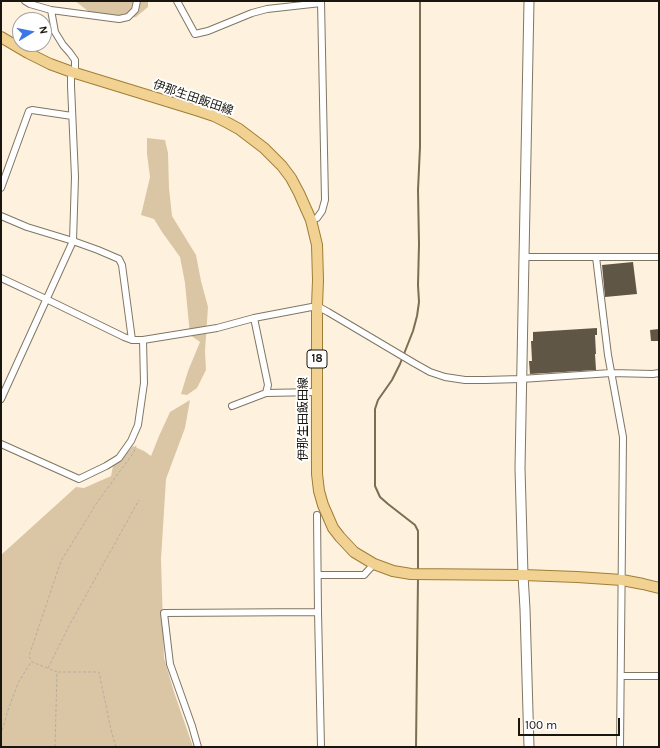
<!DOCTYPE html>
<meta charset="utf-8">
<style>
body{margin:0}
#map{position:relative;width:660px;height:748px;overflow:hidden;background:#fef2df;font-family:Karla,sans-serif}
canvas{display:block}
.frame{position:absolute;inset:0;border:2px solid #19160f;pointer-events:none}
.north{position:absolute;left:12px;top:12px;width:40px;height:40px;box-sizing:border-box;background:#fff;border:1px solid #a3a29f;border-radius:50%;rotate:80deg;font-size:11px;font-weight:700;line-height:16px;text-align:center;color:#19160f}
.north::after{content:'';display:block;margin:auto;width:14px;height:18px;background:#3b77e6;clip-path:polygon(50% 0,100% 100%,50% 72%,0 100%)}
.scale{position:absolute;left:518px;top:718px;width:102px;height:18px;box-sizing:border-box;border:2px solid #19160f;border-top:0;padding-left:5px;font-size:12px;line-height:14px;white-space:nowrap;color:#19160f;-webkit-text-stroke:3px #fff;paint-order:stroke}
</style>
<div id="map">
<canvas width="660" height="748"></canvas>
<div class="frame"></div>
<div class="north">N</div>
<div class="scale">100 m</div>
</div>
<script>
const ctx = document.querySelector('canvas').getContext('2d');
ctx.lineJoin = 'round';
function paint(path, color) { ctx.fillStyle = color; ctx.fill(path, 'evenodd'); }
const toPath = rows => new Path2D(rows.map(r => 'M' + r).join(''));
function stroke(path, color, width, dash) { ctx.strokeStyle = color; ctx.lineWidth = width; ctx.lineCap = dash ? 'butt' : 'round'; ctx.setLineDash(dash || []); ctx.stroke(path); }
function drawText(font, color, halo, rows, align = 'center') {
  ctx.font = font + ' Karla,"Noto Sans JP",sans-serif'; ctx.lineWidth = 4; ctx.setLineDash([]); ctx.textBaseline = 'middle'; ctx.strokeStyle = halo; ctx.fillStyle = color; for (const [text, x, y, turn = 0] of rows) {
    ctx.save(); ctx.translate(x, y); ctx.rotate((+turn || 0) * Math.PI / 180); ctx.textAlign = isNaN(turn) ? turn : align; if (halo) ctx.strokeText(text, 0, 0); ctx.fillText(text, 0, 0); ctx.restore();
  }
}
paint(toPath([
 [75,1,148,1,148,7,136,17,124,19,92,14],
 [147,138,165,140,168,153,169,188,172,216,196,255,201,281,208,307,205,351,206,370,197,388,187,395,181,394,188,371,200,342,190,335,185,283,180,257,162,232,154,219,141,215,150,177,147,154],
 [190,400,185,428,166,479,161,559,164,658,174,692,193,747,1,747,1,555,76,487,84,488,111,476,113,466,120,461,133,446,144,451,151,456,159,436,170,412]
]), '#dac6a4');
stroke(toPath([
 [418,571,418,531,415,525,388,504,380,497,375,486,375,409,378,400,392,380,400,364,413,331,417,316,419,302,418,285,419,244,418,190,420,147,420,1],
 [416,747,418,577]
]), '#7c6e52', 2);
paint(toPath([
 [633,262,637,294,605,297,602,265],
 [597,328,597,335,595,335,596,354,595,354,596,370,530,374,529,361,532,361,531,341,533,341,533,332],
 [659,329,659,341,651,341,650,330]
]), '#5f5645');
const street = toPath([
 [25,1,30,4,51,10,119,19,128,17,135,10,137,1],
 [177,1,195,34,208,31,252,13,267,9,321,3],
 [1,188,29,111,32,110,72,116],
 [1,216,27,227,73,241,98,250,119,259,122,265,132,340],
 [311,220,317,218,322,211,325,200,321,1],
 [524,257,659,257],
 [596,257,608,355,623,437,620,747],
 [1,278,46,299,124,337,132,340,143,340,217,328,254,318,317,306,328,312,414,363,430,372,445,377,465,380,485,380,521,379,611,373,653,374,659,373],
 [254,318,268,385,266,393],
 [1,399,73,241,75,177,71,86,71,78,72,72,75,68,75,60,70,53,63,45,55,32,51,10],
 [232,406,266,393,317,392],
 [1,444,79,479,106,466,119,458,131,441,138,425,144,383,143,340],
 [317,515,318,612,321,747],
 [318,575,364,575,374,564],
 [621,676,659,676],
 [198,747,192,726,170,664,164,613,318,612]
]);
const secondary = toPath([
 [529,747,525,609,523,575,520,468,524,257,529,1]
]);
const primary = toPath([
 [1,37,28,53,50,64,72,72,199,111,214,116,228,123,239,129,264,148,282,166,291,178,299,193,311,220,317,245,318,280,317,306,317,474,319,491,323,505,333,528,340,537,354,552,374,564,393,571,411,574,523,575,577,577,622,580,643,584,659,588]
]);
stroke(street, '#807665', 8);
stroke(secondary, '#807665', 11);
stroke(primary, '#a07d36', 12);
stroke(toPath([
 [48,668,70,624,139,500],
 [58,672,99,672,111,730,116,747],
 [1,735,8,710,18,683,31,662],
 [55,747,57,672,32,662,29,656,61,561,96,504,134,452,136,446]
]), '#b7ae9e', 1, [3, 2]);
stroke(street, '#fff', 6);
stroke(secondary, '#fff', 9);
stroke(primary, '#f2d293', 10);
for (const [x, y, w] of [
 [317,359,20]
]) { const box = new Path2D(); box.roundRect(x - w / 2, y - 9, w, 18, 3); ctx.fillStyle = '#fff'; ctx.fill(box); stroke(box, '#19160f', 1); }
drawText('bold 11px', '#19160f', null, [
 ["18",317,359]
]);
drawText('12px', '#19160f', '#fff', [
 ["伊那生田飯田線",193,98,19],
 ["伊那生田飯田線",304,419,-90]
]);
</script>
